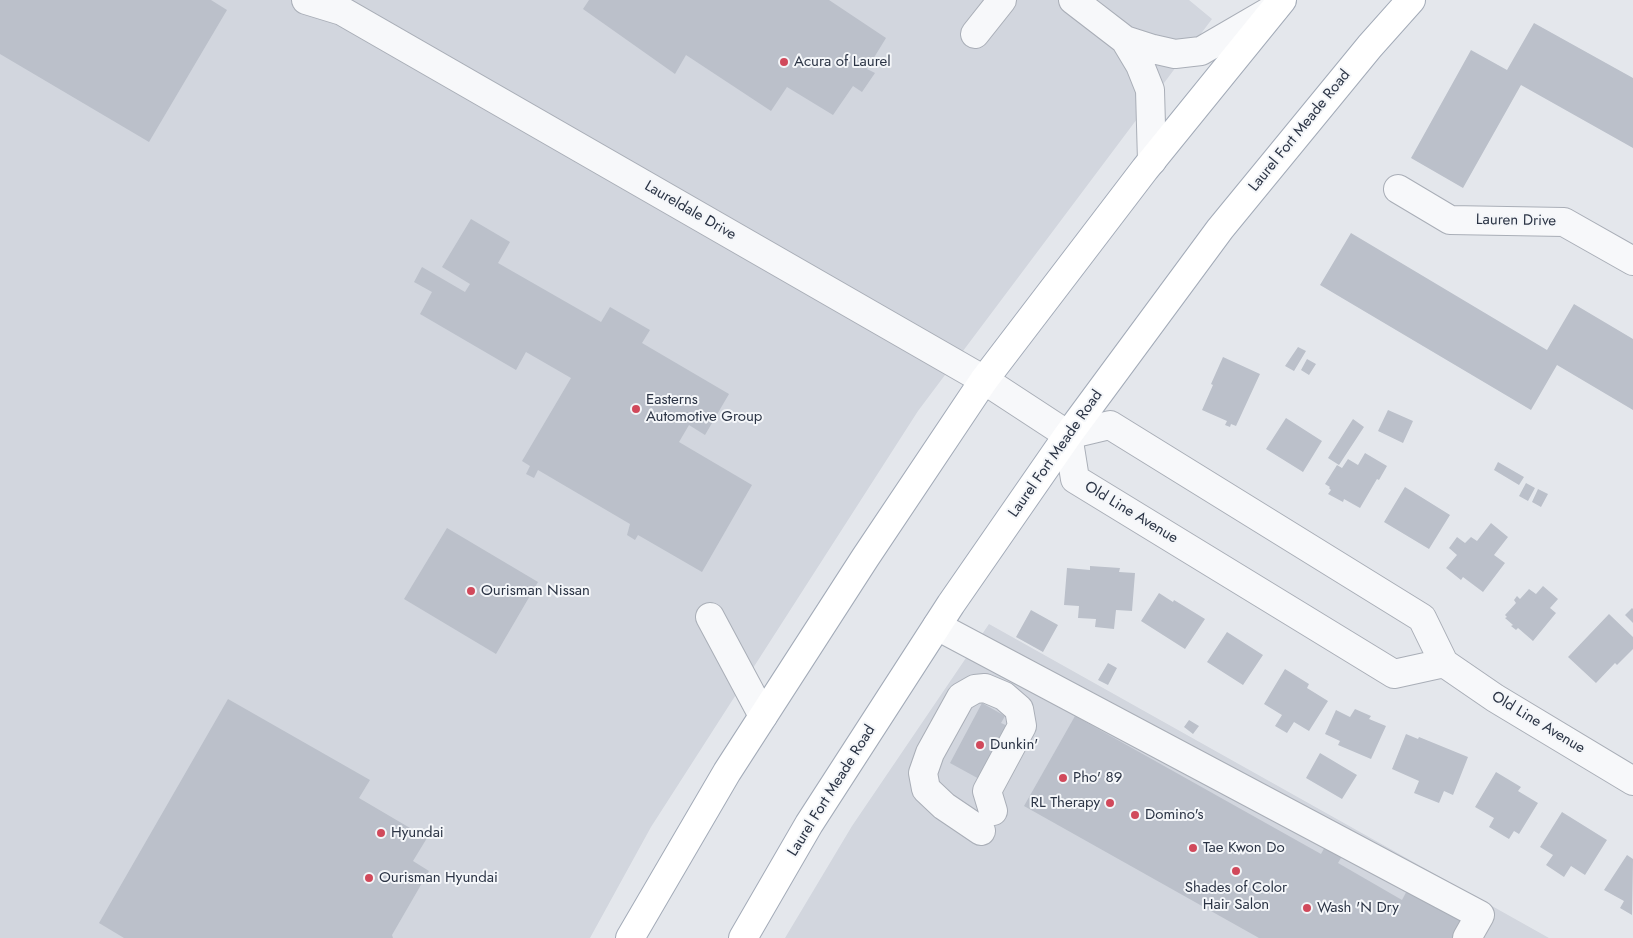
<!DOCTYPE html>
<style>
body{margin:0}
canvas{display:block;background:#e4e7ec}
</style>
<canvas width="1633" height="938"></canvas>
<script>
const ctx = document.querySelector('canvas').getContext('2d');
ctx.lineJoin = 'round';
function paint(path, color) { ctx.fillStyle = color; ctx.fill(path, 'evenodd'); }
const toPath = rows => new Path2D(rows.map(r => 'M' + r).join(''));
function stroke(path, color, width, dash) { ctx.strokeStyle = color; ctx.lineWidth = width; ctx.lineCap = dash ? 'butt' : 'round'; ctx.setLineDash(dash || []); ctx.stroke(path); }
function drawText(font, color, halo, rows, align = 'center') {
  ctx.font = font + ' Jost,sans-serif'; ctx.lineWidth = 4; ctx.setLineDash([]); ctx.textBaseline = 'middle'; ctx.strokeStyle = halo; ctx.fillStyle = color; for (const [text, x, y, turn = 0] of rows) {
    ctx.save(); ctx.translate(x, y); ctx.rotate((+turn || 0) * Math.PI / 180); ctx.textAlign = isNaN(turn) ? turn : align; if (halo) ctx.strokeText(text, 0, 0); ctx.fillText(text, 0, 0); ctx.restore();
  }
}
paint(toPath([
 [0,0,1189,0,1212,19,918,411,651,827,590,938,0,938],
 [989,624,1549,938,785,938,852,826]
]), '#d2d6de');
paint(toPath([
 [0,0,211,0,227,10,149,142,0,54],
 [589,0,829,0,886,38,867,69,875,73,862,92,853,86,833,115,787,87,771,111,686,55,675,74,583,9],
 [1534,23,1633,78,1633,148,1521,85,1463,188,1411,158,1471,50,1507,70],
 [471,219,510,242,498,263,601,322,610,307,650,330,642,343,729,394,705,435,689,425,679,442,752,485,702,572,638,535,635,540,627,535,630,524,538,470,534,478,526,474,530,466,522,461,571,378,526,352,516,370,420,314,432,292,414,282,422,267,465,292,470,284,442,267],
 [1351,233,1547,350,1574,304,1633,339,1633,410,1557,365,1531,410,1320,285],
 [1298,347,1306,351,1294,371,1285,366],
 [1223,357,1260,374,1236,426,1231,424,1230,427,1225,425,1227,421,1202,410,1213,385,1211,384],
 [1307,359,1316,364,1309,375,1301,370],
 [1388,410,1413,421,1403,443,1378,431],
 [1286,418,1322,441,1303,472,1266,449],
 [1353,419,1364,427,1339,465,1328,458],
 [1365,453,1387,466,1379,480,1377,479,1360,508,1344,499,1343,502,1328,494,1331,490,1329,488,1330,487,1325,484,1337,465,1342,468,1348,459,1358,465],
 [1498,462,1524,477,1519,485,1494,470],
 [1526,483,1535,488,1528,501,1519,496],
 [1405,487,1450,515,1429,549,1384,522],
 [1538,489,1548,494,1541,507,1532,502],
 [1491,523,1508,537,1494,555,1505,563,1483,592,1463,577,1461,580,1446,568,1457,555,1449,548,1457,537,1465,543,1471,537,1477,541],
 [447,528,538,582,496,654,404,599],
 [1090,566,1120,568,1119,572,1135,573,1132,611,1116,610,1114,629,1095,627,1096,619,1078,618,1079,606,1064,605,1067,568,1090,570],
 [1543,586,1558,599,1550,608,1556,613,1533,641,1518,628,1516,630,1511,626,1513,625,1505,618,1507,617,1505,615,1516,603,1514,600,1517,596,1520,599,1529,589,1536,594],
 [1159,593,1173,602,1174,600,1205,619,1185,649,1141,621],
 [1632,608,1633,609,1633,623,1625,615],
 [1031,610,1058,625,1043,652,1016,637],
 [1609,614,1633,637,1633,649,1617,665,1615,663,1596,683,1568,657],
 [1227,632,1263,655,1243,685,1207,662],
 [1108,663,1117,668,1108,685,1098,680],
 [1285,669,1309,684,1307,688,1328,701,1309,731,1294,722,1287,733,1275,726,1282,715,1264,704],
 [228,699,370,780,359,798,427,838,413,861,429,871,392,935,393,938,124,938,99,923],
 [982,703,1005,716,1001,723,1010,727,981,780,950,763],
 [1355,709,1371,716,1369,719,1386,726,1371,759,1338,745,1340,741,1325,734,1336,710,1350,717],
 [1075,716,1321,854,1328,841,1345,851,1338,863,1402,900,1411,883,1467,914,1453,938,1259,938,1024,806],
 [1189,720,1199,726,1193,734,1184,727],
 [1406,734,1418,739,1419,737,1468,757,1453,795,1444,791,1439,803,1414,793,1419,781,1392,769],
 [1320,753,1357,775,1342,799,1306,778],
 [1496,772,1521,787,1518,791,1538,803,1519,834,1514,831,1509,839,1489,827,1494,818,1475,807],
 [1562,812,1607,840,1585,875,1571,866,1564,877,1546,865,1553,855,1540,847],
 [1627,855,1633,859,1632,915,1620,908,1624,901,1604,890]
]), '#bbc0ca');
const minor = toPath([
 [306,0,342,11,984,380,1068,435],
 [1073,0,1125,40,1153,49,1175,54,1201,51,1275,8],
 [975,34,1002,0],
 [1125,40,1140,65,1150,90,1152,161],
 [1398,189,1450,220,1564,222,1633,261],
 [1068,435,1110,425,1422,618,1444,663,1495,698,1633,781],
 [1068,435,1075,479,1394,674,1444,663],
 [710,617,763,716],
 [937,626,1480,915,1467,938],
 [981,831,944,806,926,789,923,773,930,753,961,697,975,689,985,688,1004,696,1019,709,1022,726,987,791,993,811]
]);
const major = toPath([
 [630,938,727,772,865,558,984,380,1145,169,1282,0],
 [743,938,809,824,951,604,1068,435,1220,229,1370,46,1411,0]
]);
stroke(minor, '#a9aeb7', 30);
stroke(major, '#a3abb8', 30);
stroke(minor, '#f7f8fa', 28);
stroke(major, '#fff', 28);
for (const [x, y, r, color] of [
 [784,62,5,"#d1495b"],
 [636,409,5,"#d1495b"],
 [471,591,5,"#d1495b"],
 [980,745,5,"#d1495b"],
 [1063,778,5,"#d1495b"],
 [1110,803,5,"#d1495b"],
 [1135,815,5,"#d1495b"],
 [381,833,5,"#d1495b"],
 [1193,848,5,"#d1495b"],
 [1236,871,5,"#d1495b"],
 [369,878,5,"#d1495b"],
 [1307,908,5,"#d1495b"]
]) { const dot = new Path2D(); dot.arc(x, y, r, 0, 2 * Math.PI); ctx.fillStyle = color; ctx.fill(dot); stroke(dot, '#f4f6f9', 2); }
drawText('15px', '#2b3445', '#f4f6f9', [
 ["Acura of Laurel",794,62],
 ["Easterns",646,400],
 ["Automotive Group",646,417],
 ["Ourisman Nissan",481,591],
 ["Dunkin'",990,745],
 ["Pho' 89",1073,778],
 ["RL Therapy",1100,803,"right"],
 ["Domino's",1145,815],
 ["Hyundai",391,833],
 ["Tae Kwon Do",1203,848],
 ["Ourisman Hyundai",379,878],
 ["Shades of Color",1236,888,"center"],
 ["Hair Salon",1236,905,"center"],
 ["Wash 'N Dry",1317,908]
], 'left');
drawText('15px', '#2b3445', '#f4f6f9', [
 ["Laurel Fort Meade Road",1300,131,-51],
 ["Laureldale Drive",690,211,30],
 ["Lauren Drive",1516,221,1],
 ["Laurel Fort Meade Road",1056,454,-55],
 ["Old Line Avenue",1131,513,31],
 ["Old Line Avenue",1538,723,31],
 ["Laurel Fort Meade Road",832,791,-58]
]);
</script>
